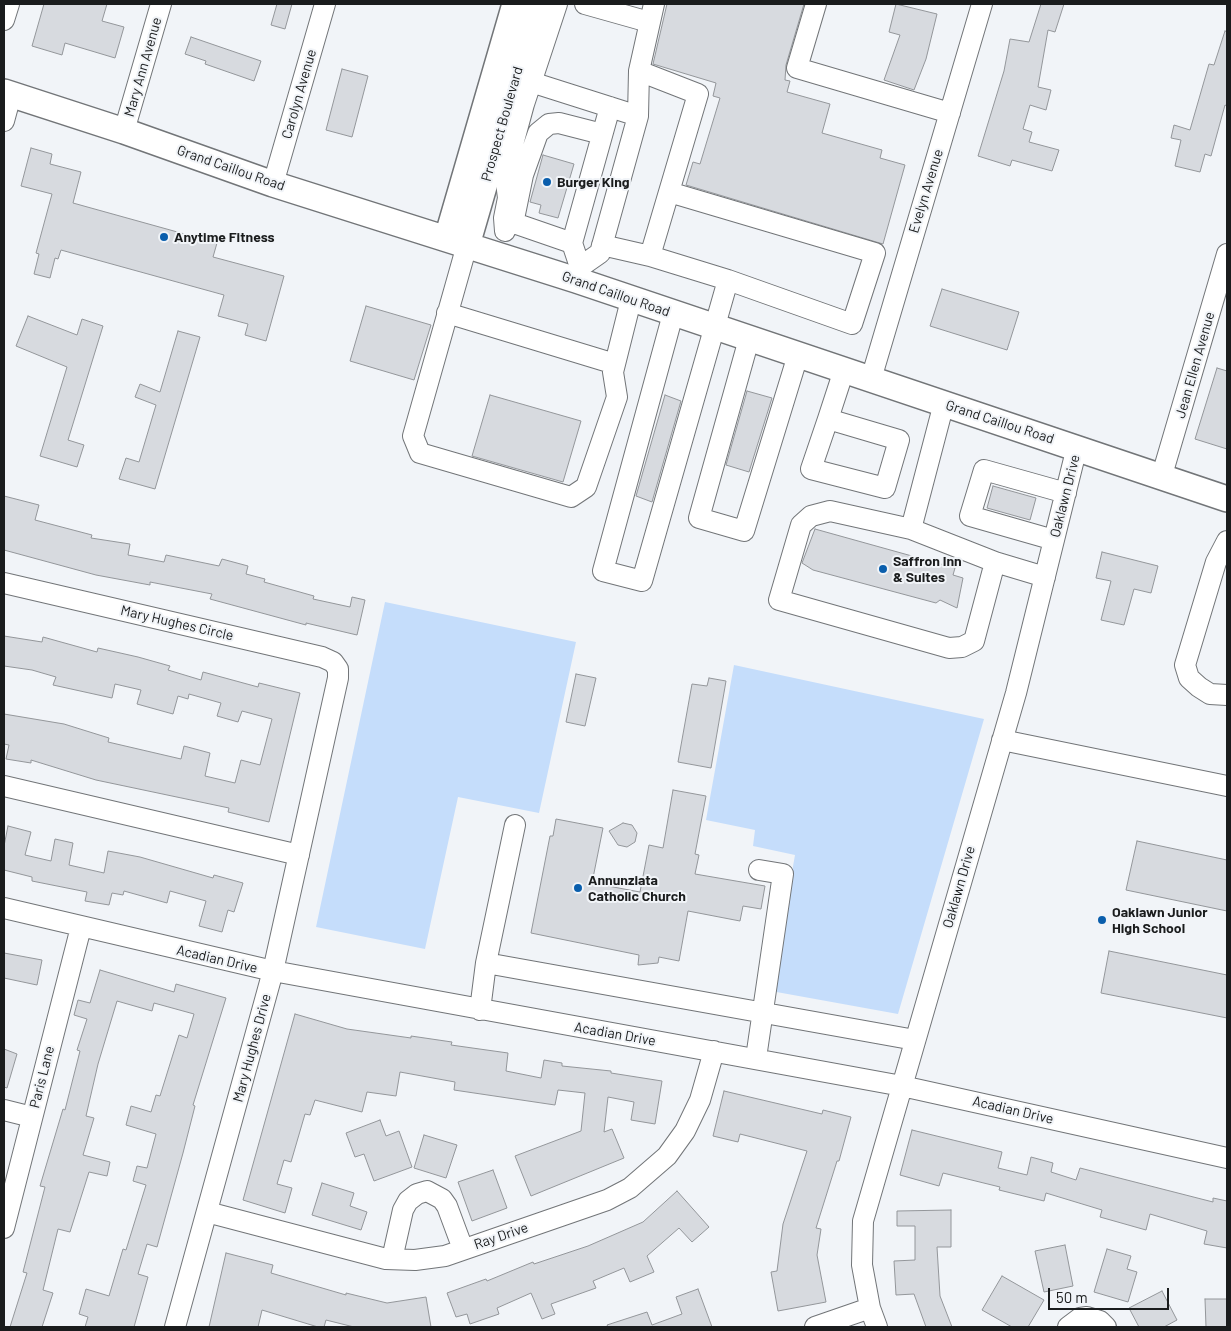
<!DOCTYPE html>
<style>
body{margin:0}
#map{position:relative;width:1231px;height:1331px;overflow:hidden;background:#f1f4f8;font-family:Barlow,sans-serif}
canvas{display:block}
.frame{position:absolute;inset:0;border:5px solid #1a1c1d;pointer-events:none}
.scale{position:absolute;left:1048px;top:1288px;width:121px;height:22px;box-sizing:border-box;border:2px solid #1a1c1d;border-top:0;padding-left:6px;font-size:15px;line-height:18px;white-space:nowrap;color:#1a1c1d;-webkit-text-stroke:4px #f1f4f8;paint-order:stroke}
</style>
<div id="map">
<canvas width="1231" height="1331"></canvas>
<div class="frame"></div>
<div class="scale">50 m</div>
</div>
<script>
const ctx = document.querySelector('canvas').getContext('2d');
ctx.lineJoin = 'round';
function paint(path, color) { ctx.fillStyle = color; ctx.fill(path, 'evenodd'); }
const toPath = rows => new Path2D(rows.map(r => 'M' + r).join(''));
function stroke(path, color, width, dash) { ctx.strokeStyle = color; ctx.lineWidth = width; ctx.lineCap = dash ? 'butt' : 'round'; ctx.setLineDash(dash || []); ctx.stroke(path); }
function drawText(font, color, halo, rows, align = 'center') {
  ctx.font = font + ' Barlow,sans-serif'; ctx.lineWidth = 4; ctx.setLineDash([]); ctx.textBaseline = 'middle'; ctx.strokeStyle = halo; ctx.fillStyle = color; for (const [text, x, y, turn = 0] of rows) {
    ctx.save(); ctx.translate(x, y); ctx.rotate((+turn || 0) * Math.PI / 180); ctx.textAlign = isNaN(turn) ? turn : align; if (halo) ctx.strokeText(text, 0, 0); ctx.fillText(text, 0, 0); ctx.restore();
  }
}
paint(toPath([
 [385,602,576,642,539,813,458,797,425,949,316,927],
 [734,665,984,719,898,1014,771,991,795,855,753,846,755,830,706,820]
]), '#c5ddfb');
const building = toPath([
 [44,4,107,4,102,21,124,27,115,58,65,43,62,55,32,46,44,4],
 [277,4,292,4,285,29,271,25,277,4],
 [667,4,804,4,786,65,785,80,790,81,787,92,830,104,822,133,882,150,880,158,905,165,883,244,686,185,693,162,700,164,720,98,713,96,716,83,653,64,667,4],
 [896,4,937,14,926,59,914,90,884,80,900,35,889,32,896,4],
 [1041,4,1064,4,1055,32,1048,30,1038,87,1051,90,1046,110,1030,105,1023,129,1032,132,1029,142,1059,150,1052,171,1012,160,1010,166,978,156,1004,71,1010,39,1029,42,1041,4],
 [1225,31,1227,32,1227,106,1225,105,1211,156,1205,154,1200,172,1175,166,1181,140,1171,138,1174,125,1190,130,1209,64,1214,65,1225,31],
 [191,37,261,61,254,81,205,64,206,61,185,54,191,37],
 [342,69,368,76,352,137,326,130,342,69],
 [31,148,52,154,50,164,81,172,73,203,217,243,213,257,284,276,266,341,245,335,248,324,218,316,224,295,61,250,58,259,55,258,50,278,34,274,39,254,36,253,52,194,21,186,31,148],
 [543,155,574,164,558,218,539,213,541,205,530,202,543,155],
 [942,289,1019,312,1007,350,930,326,942,289],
 [366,306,431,325,414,380,350,361,366,306],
 [28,316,77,335,82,319,103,326,68,440,84,445,77,467,40,456,67,367,16,346,28,316],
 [178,331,200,337,155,489,119,479,126,458,139,462,156,405,135,397,140,384,160,392,178,331],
 [1217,368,1227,371,1227,449,1195,439,1217,368],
 [747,391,772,398,749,472,726,465,747,391],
 [490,395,581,421,563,482,472,456,490,395],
 [665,395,681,401,652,502,636,496,665,395],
 [993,486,1036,498,1030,520,987,508,993,486],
 [4,496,39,505,35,520,92,535,91,538,130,544,128,555,164,562,166,555,219,566,222,559,248,566,246,574,265,579,264,582,314,596,313,599,350,607,352,597,365,600,357,635,306,623,306,625,210,599,212,594,150,582,150,585,96,575,4,550,4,496],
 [815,529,955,568,953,575,963,578,957,608,940,600,936,603,813,570,802,563,815,529],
 [1102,552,1158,566,1151,593,1134,589,1124,625,1101,620,1111,581,1096,578,1102,552],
 [4,636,42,642,43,637,97,652,98,648,138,657,170,666,168,670,201,680,203,672,258,687,259,683,300,693,269,822,228,812,229,808,96,780,31,760,31,763,6,759,9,745,4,744,4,714,64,724,109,738,108,742,181,759,184,746,210,753,205,776,235,783,241,760,260,765,272,719,242,711,238,722,217,716,221,703,189,694,188,699,178,696,173,714,137,704,141,690,115,684,112,698,53,685,56,677,32,670,4,666,4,636],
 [576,674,596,678,585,726,566,722,576,674],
 [709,678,726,681,711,768,678,762,692,684,707,686,709,678],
 [673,790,706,796,695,854,699,855,695,874,765,886,761,909,743,906,740,921,688,911,679,961,659,957,658,963,638,965,639,955,531,933,550,836,553,836,556,819,603,828,592,883,640,892,649,845,663,848,673,790],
 [623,823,632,825,637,833,635,842,627,847,618,845,609,831,623,823],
 [8,826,31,832,25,855,51,861,55,839,73,843,69,865,104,873,108,851,140,857,213,878,214,875,243,883,234,912,228,910,222,932,199,926,206,901,170,891,167,903,124,891,123,895,112,893,109,905,85,901,87,892,32,881,32,877,4,870,4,846,8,826],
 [1137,841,1227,860,1227,911,1126,890,1137,841],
 [1109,951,1227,975,1227,1018,1101,993,1109,951],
 [4,953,42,960,37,985,4,978,4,953],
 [100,970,174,992,176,984,226,998,193,1105,195,1106,183,1153,157,1247,147,1244,138,1274,148,1277,134,1327,85,1327,88,1317,79,1314,86,1289,109,1296,123,1249,126,1250,146,1185,133,1181,137,1166,147,1168,156,1134,126,1125,131,1106,151,1112,156,1095,160,1096,179,1035,187,1038,194,1014,154,1003,152,1011,117,1001,98,1064,86,1116,94,1118,83,1155,110,1162,107,1176,89,1172,70,1232,58,1229,43,1290,53,1293,42,1327,10,1327,27,1273,23,1272,45,1187,40,1186,63,1109,65,1110,80,1051,77,1050,87,1019,74,1015,78,1000,90,1003,100,970],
 [295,1014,347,1029,411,1038,411,1036,452,1042,451,1045,508,1053,506,1071,541,1078,544,1060,562,1063,562,1066,611,1071,611,1073,662,1081,655,1124,631,1120,634,1102,608,1097,604,1132,612,1129,624,1158,531,1196,515,1156,581,1131,585,1093,558,1090,555,1105,454,1090,455,1082,400,1072,396,1096,367,1092,362,1112,315,1100,310,1115,305,1114,291,1162,284,1160,277,1184,292,1188,285,1213,243,1200,295,1014],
 [4,1049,17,1054,7,1088,4,1087,4,1049],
 [724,1091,822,1114,823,1110,851,1117,839,1161,837,1161,816,1228,821,1229,817,1255,826,1302,778,1311,771,1272,777,1271,783,1224,807,1151,740,1134,738,1142,713,1136,724,1091],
 [380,1120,386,1136,399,1131,412,1167,374,1181,364,1154,355,1157,346,1133,380,1120],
 [912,1130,1002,1152,998,1168,1027,1175,1031,1157,1053,1163,1051,1172,1076,1180,1080,1168,1213,1202,1213,1198,1227,1201,1227,1248,1204,1244,1207,1231,1150,1214,1146,1230,1100,1217,1102,1210,1046,1193,1044,1201,999,1190,1000,1187,943,1173,939,1186,900,1175,912,1130],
 [424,1135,457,1145,446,1178,414,1168,424,1135],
 [493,1170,507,1208,472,1221,458,1182,493,1170],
 [322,1183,354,1193,350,1206,367,1212,361,1230,312,1215,322,1183],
 [677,1191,709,1227,692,1242,679,1228,647,1256,654,1272,630,1282,624,1268,593,1281,596,1288,551,1304,555,1314,542,1319,531,1293,497,1308,499,1314,470,1324,467,1314,456,1317,447,1293,486,1279,487,1281,533,1262,534,1264,588,1246,643,1222,677,1191],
 [951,1210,951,1247,937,1247,940,1296,952,1327,926,1327,914,1294,896,1295,894,1261,915,1260,915,1226,897,1226,897,1211,951,1210],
 [1065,1245,1073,1286,1044,1292,1035,1251,1065,1245],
 [1107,1249,1131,1256,1127,1269,1137,1272,1128,1302,1094,1292,1107,1249],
 [226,1253,273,1265,271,1273,346,1295,346,1293,387,1303,426,1297,431,1327,354,1327,326,1320,324,1327,318,1327,262,1310,258,1327,209,1327,226,1253],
 [1002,1276,1044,1300,1028,1327,1012,1327,982,1310,1002,1276],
 [698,1289,712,1327,608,1327,607,1325,647,1312,652,1325,682,1314,676,1297,698,1289],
 [1162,1291,1177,1320,1164,1327,1139,1327,1129,1308,1162,1291],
 [1205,1299,1227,1299,1227,1327,1206,1327,1205,1299]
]);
paint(building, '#d7dadf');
stroke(building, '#93969a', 1);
const minor = toPath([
 [585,4,649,22],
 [816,4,797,68,950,113],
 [4,20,9,4],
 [639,71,698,94,650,256,728,280,852,324,875,253,669,192],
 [531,82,638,116],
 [4,121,11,95],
 [124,131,161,4],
 [273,184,325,4],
 [515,214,523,175,538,133,549,124,559,123,602,134],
 [514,223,572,243],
 [505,231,504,218,508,198,505,174,524,104,557,4],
 [467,245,413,436,420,453,571,497,586,487,617,397,613,372,631,300],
 [602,245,650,256],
 [580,267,572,243,610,107],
 [576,280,580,267,600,253,638,116,639,71,654,4],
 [447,313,615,364],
 [673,314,603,571,642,581,728,280],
 [749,339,699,518,744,531,798,355],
 [871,379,982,4],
 [828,419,899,440,885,488,811,469,828,419,844,370],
 [1162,475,1227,254],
 [911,529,995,562,974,641,962,647,949,648,779,600,801,525,811,516,830,511,911,529,944,403],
 [1054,540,970,516,984,470,1066,493],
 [1227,541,1216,562,1185,665,1189,678,1199,687,1210,694,1227,695],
 [995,562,1045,577],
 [4,583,322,657,333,662,338,669,338,678,273,971,175,1327],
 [1002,740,1227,786],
 [4,786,299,855],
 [4,908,273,971,902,1086,1227,1158],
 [486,963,915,1040],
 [480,1010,486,963,515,825],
 [756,1058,783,874,759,870],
 [4,1110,32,1117],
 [207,1212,386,1259,415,1260,445,1256,607,1200,630,1188,667,1156,685,1131,700,1100,714,1051],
 [4,1228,81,927],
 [392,1259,403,1210,408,1201,417,1194,427,1191,442,1199,447,1206,463,1249],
 [815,1327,870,1308],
 [877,1327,870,1308,862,1265,863,1221,1016,693,1077,447],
 [1068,1327,1080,1318,1087,1317,1100,1321,1106,1327]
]);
const major = toPath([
 [4,92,124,131,273,184,576,280,1227,499],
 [447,238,515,4],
 [467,245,537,4]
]);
stroke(minor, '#727578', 22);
stroke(major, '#727578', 28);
stroke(minor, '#fff', 20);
stroke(major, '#fff', 25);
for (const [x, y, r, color] of [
 [547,182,5,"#0a5eac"],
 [164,237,5,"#0a5eac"],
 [883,569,5,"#0a5eac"],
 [578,888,5,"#0a5eac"],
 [1102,920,5,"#0a5eac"]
]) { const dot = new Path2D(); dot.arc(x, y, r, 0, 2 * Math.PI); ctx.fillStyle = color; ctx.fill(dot); stroke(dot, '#f1f4f8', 2); }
drawText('14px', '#1a1c1d', '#f1f4f8', [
 ["Mary Ann Avenue",143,67,-74],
 ["Carolyn Avenue",299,94,-74],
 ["Prospect Boulevard",502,124,-74],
 ["Grand Caillou Road",231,168,19],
 ["Evelyn Avenue",926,191,-73],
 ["Grand Caillou Road",616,294,19],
 ["Jean Ellen Avenue",1195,365,-74],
 ["Grand Caillou Road",1000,422,18],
 ["Oaklawn Drive",1065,496,-76],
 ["Mary Hughes Circle",177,623,13],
 ["Oaklawn Drive",959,887,-74],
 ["Acadian Drive",217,959,13],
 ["Acadian Drive",615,1034,10],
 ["Mary Hughes Drive",252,1048,-75],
 ["Paris Lane",42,1077,-76],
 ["Acadian Drive",1013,1110,13],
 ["Ray Drive",501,1236,-19]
]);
drawText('bold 14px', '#1a1c1d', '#f1f4f8', [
 ["Burger King",557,182],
 ["Anytime Fitness",174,237],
 ["Saffron Inn",893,561],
 ["& Suites",893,577],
 ["Annunziata",588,880],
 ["Catholic Church",588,896],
 ["Oaklawn Junior",1112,912],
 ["High School",1112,928]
], 'left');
</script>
